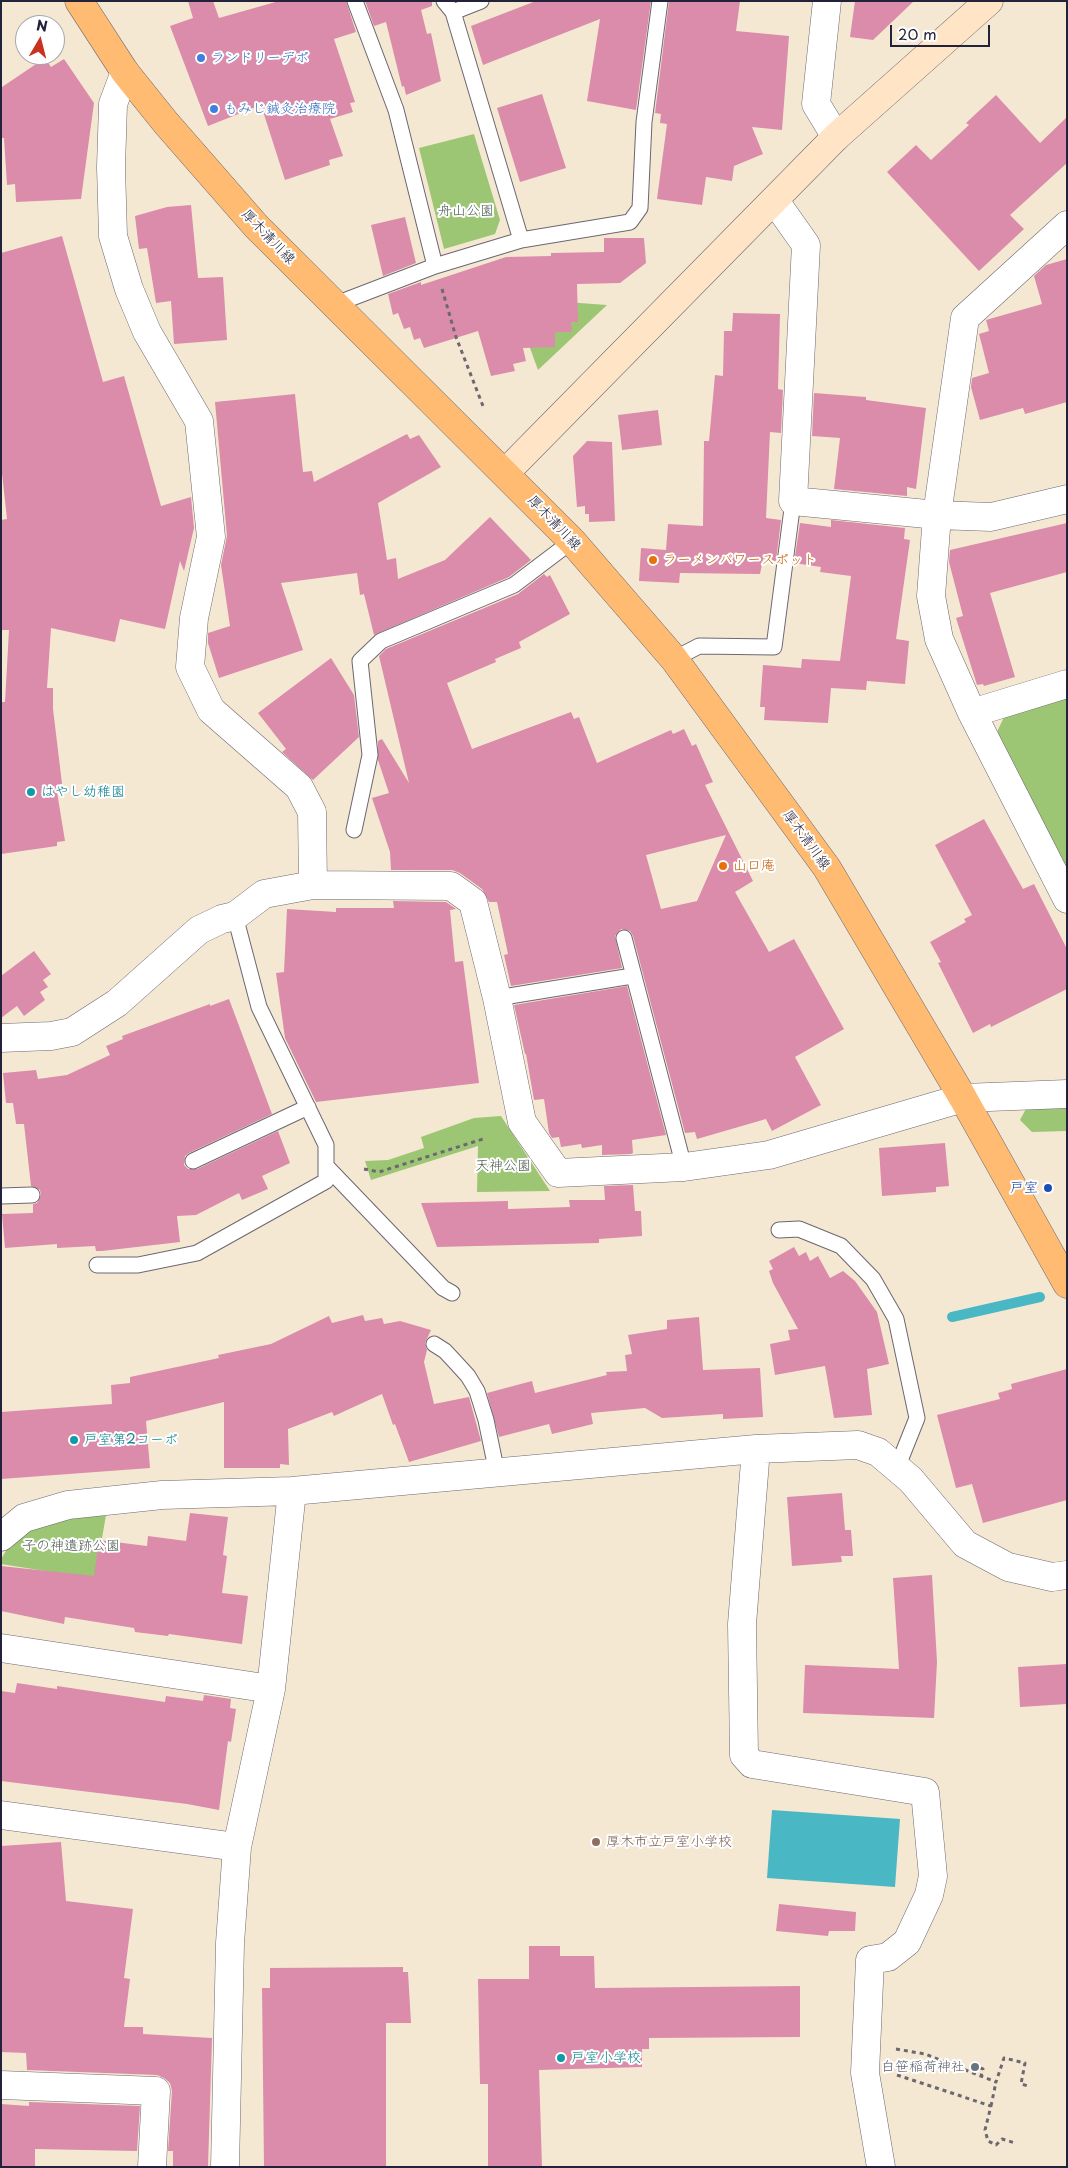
<!DOCTYPE html>
<meta charset="utf-8">
<style>
body{margin:0}
#map{position:relative;width:1068px;height:2168px;overflow:hidden;background:#f5e8d3;font-family:"Playpen Sans",sans-serif}
canvas{display:block}
.frame{position:absolute;inset:0;border:2px solid #22223b;pointer-events:none}
.north{position:absolute;left:15px;top:15px;width:50px;height:50px;box-sizing:border-box;background:#fff;border:1px solid #a7a7b1;border-radius:50%;rotate:8deg;font-size:14px;font-weight:700;line-height:20px;text-align:center;color:#22223b}
.north::after{content:'';display:block;margin:auto;width:18px;height:22px;background:#c8321e;clip-path:polygon(50% 0,100% 100%,50% 72%,0 100%)}
.scale{position:absolute;left:890px;top:25px;width:100px;height:22px;box-sizing:border-box;border:2px solid #22223b;border-top:0;padding-left:6px;font-size:15px;line-height:18px;white-space:nowrap;color:#22223b;-webkit-text-stroke:4px #fff;paint-order:stroke}
</style>
<div id="map">
<canvas width="1068" height="2168"></canvas>
<div class="frame"></div>
<div class="north">N</div>
<div class="scale">20 m</div>
</div>
<script>
const ctx = document.querySelector('canvas').getContext('2d');
ctx.lineJoin = 'round';
function paint(path, color) { ctx.fillStyle = color; ctx.fill(path, 'evenodd'); }
const toPath = rows => new Path2D(rows.map(r => 'M' + r).join(''));
function stroke(path, color, width, dash) { ctx.strokeStyle = color; ctx.lineWidth = width; ctx.lineCap = dash ? 'butt' : 'round'; ctx.setLineDash(dash || []); ctx.stroke(path); }
function drawText(font, color, halo, rows, align = 'center') {
  ctx.font = font + ' "Playpen Sans","Klee One",sans-serif'; ctx.lineWidth = 4; ctx.setLineDash([]); ctx.textBaseline = 'middle'; ctx.strokeStyle = halo; ctx.fillStyle = color; for (const [text, x, y, turn = 0] of rows) {
    ctx.save(); ctx.translate(x, y); ctx.rotate((+turn || 0) * Math.PI / 180); ctx.textAlign = isNaN(turn) ? turn : align; if (halo) ctx.strokeText(text, 0, 0); ctx.fillText(text, 0, 0); ctx.restore();
  }
}
paint(toPath([
 [474,134,500,220,495,234,444,249,419,148],
 [552,301,607,305,538,370,514,304],
 [1067,698,1067,868,997,732,1004,717],
 [1067,1106,1067,1131,1032,1132,1020,1120,1027,1107],
 [501,1116,550,1191,477,1192,478,1146,371,1180,365,1161,388,1160,424,1148,421,1137,474,1118],
 [106,1515,95,1579,1,1564,1,1559,9,1546,26,1528,62,1518]
]), '#9cc673');
paint(toPath([
 [772,1810,900,1819,895,1887,767,1878]
]), '#49b7c4');
stroke(toPath([
 [952,1317,1040,1297]
]), '#49b7c4', 10);
paint(toPath([
 [188,1,213,1,219,18,279,1,346,1,356,32,334,39,355,102,350,103,353,112,330,119,343,156,329,160,330,165,285,180,261,105,208,126,170,26,193,18],
 [365,1,432,1,432,6,421,10,427,34,431,33,441,81,406,95,404,86,402,87,386,22,374,26],
 [536,1,651,1,636,110,587,101,600,19,483,65,471,26],
 [669,1,740,1,736,31,789,36,782,130,752,127,763,154,734,166,732,181,706,177,702,205,657,199,667,124,660,123,661,114,655,113],
 [855,1,914,1,873,40,850,37],
 [45,58,51,67,64,59,94,103,81,199,16,202,15,184,7,185,4,138,1,138,2,87],
 [542,94,566,168,520,182,497,108],
 [996,95,1040,143,1067,117,1067,163,1010,215,1024,229,979,271,887,172,916,145,931,160,969,125,966,123],
 [191,205,198,278,223,277,227,340,174,344,171,301,156,303,147,248,139,249,135,216,167,207],
 [405,217,416,263,383,276,371,225],
 [62,236,103,382,124,376,161,506,191,497,194,528,184,571,180,561,165,629,120,619,115,642,51,628,47,688,53,688,53,709,63,792,57,792,65,841,57,842,57,846,1,854,1,702,5,702,9,630,1,630,1,520,7,519,1,464,1,253],
 [604,238,644,238,646,263,620,283,577,284,578,322,571,322,572,332,555,332,555,347,523,348,526,361,513,364,515,371,491,376,478,331,424,348,420,338,414,340,410,327,404,329,398,313,393,315,388,294,421,282,421,285,506,257,551,256,551,253,604,252],
 [1067,259,1067,402,1025,414,1023,408,980,420,971,387,972,378,989,373,979,334,989,331,986,320,1042,304,1034,276,1046,265],
 [733,313,780,314,778,389,783,390,781,433,770,432,766,518,781,520,776,561,763,559,760,574,680,573,679,583,639,581,641,548,666,550,668,524,703,526,704,441,709,441,715,375,723,376,724,331,732,331],
 [814,393,866,397,866,400,926,408,916,489,907,487,907,496,834,489,840,438,812,436],
 [295,394,303,472,312,471,314,482,407,434,410,439,419,435,441,467,378,503,387,560,396,558,398,579,445,560,490,517,531,560,509,577,374,635,364,594,360,595,357,573,281,583,303,650,219,678,208,643,208,633,230,626,221,565,227,536,215,402],
 [658,410,662,445,622,450,618,415],
 [587,441,612,442,615,521,589,522,589,514,585,514,585,506,577,507,573,456],
 [831,520,905,528,904,539,910,540,896,639,909,641,905,684,867,681,866,690,831,688,828,723,764,720,765,707,760,707,763,665,801,668,802,659,840,661,851,576,820,572,821,567,794,563,800,523,831,527],
 [1067,523,1067,572,990,593,1015,677,984,686,983,684,977,685,956,618,963,616,949,562,950,550],
 [544,574,547,577,550,575,570,614,519,642,521,648,495,659,496,662,447,683,472,749,571,712,574,719,579,717,597,763,671,730,673,734,684,729,692,746,696,744,713,782,705,785,753,881,735,892,769,952,794,939,844,1029,795,1057,821,1105,772,1131,766,1119,697,1139,695,1132,685,1133,633,936,630,931,621,929,615,936,622,968,511,986,504,955,508,954,497,902,489,902,482,889,460,873,452,870,391,870,390,852,372,798,389,793,378,760,378,741,382,739,409,783,379,656,386,649,518,594],
 [726,835,697,901,661,909,646,855],
 [331,658,354,695,359,737,313,780,282,752,286,749,258,713],
 [984,819,1023,889,1034,884,1067,949,1067,989,991,1027,990,1024,973,1033,938,963,941,962,930,942,966,922,964,919,972,915,935,845],
 [393,901,446,902,456,909,450,910,455,962,463,961,479,1083,316,1102,285,1038,276,973,284,972,287,909,336,912,336,908,394,908],
 [34,951,51,974,43,980,48,987,40,992,45,1000,24,1016,17,1006,1,1018,1,976],
 [627,986,666,1135,632,1140,633,1153,631,1154,602,1155,602,1145,582,1148,581,1144,561,1147,559,1137,552,1138,549,1133,544,1099,534,1100,526,1054,525,1054,514,1005],
 [229,999,272,1114,189,1153,185,1156,184,1165,188,1169,197,1169,278,1131,290,1163,262,1176,268,1189,242,1200,239,1193,196,1215,177,1216,180,1242,102,1251,96,1251,95,1246,57,1248,57,1244,5,1248,2,1214,33,1213,33,1204,37,1203,41,1195,40,1190,31,1186,24,1124,16,1124,13,1103,6,1103,3,1073,36,1070,38,1079,67,1075,110,1055,106,1046,123,1039,122,1036,210,1004,210,1006],
 [945,1143,949,1186,936,1187,936,1192,882,1196,879,1148],
 [633,1185,635,1211,641,1211,642,1236,599,1239,599,1243,437,1247,421,1203,508,1201,508,1209,570,1207,569,1200,605,1200,604,1186],
 [794,1247,799,1256,806,1252,810,1261,818,1256,830,1278,843,1271,855,1281,877,1312,889,1364,867,1369,872,1415,834,1418,825,1366,775,1375,770,1344,790,1340,788,1330,798,1329,773,1283,769,1271,773,1269,769,1261],
 [363,1315,365,1321,382,1318,384,1324,400,1321,431,1330,425,1343,427,1350,424,1362,434,1404,469,1397,481,1441,409,1462,395,1424,393,1425,382,1394,334,1416,332,1412,288,1429,289,1465,280,1464,280,1468,224,1468,224,1402,146,1421,150,1468,1,1479,1,1412,112,1404,111,1385,130,1383,130,1377,219,1358,218,1355,271,1344,329,1316,332,1323],
 [699,1317,703,1370,760,1368,763,1417,723,1419,723,1414,662,1418,645,1408,591,1413,593,1424,552,1434,549,1424,499,1437,487,1393,532,1381,535,1393,607,1375,606,1372,627,1371,625,1355,632,1354,628,1335,667,1329,667,1320],
 [1067,1369,1067,1500,983,1523,972,1484,956,1488,937,1415,1000,1399,998,1393,1012,1389,1011,1384],
 [842,1493,845,1530,851,1530,853,1556,841,1556,842,1562,792,1566,787,1497],
 [190,1513,228,1517,223,1555,227,1556,222,1593,248,1596,242,1644,169,1634,168,1636,135,1632,134,1628,65,1617,64,1624,1,1611,1,1566,94,1576,99,1540,147,1546,148,1536,186,1541],
 [932,1575,937,1662,934,1718,803,1713,805,1665,899,1669,893,1578],
 [1067,1664,1067,1704,1020,1707,1018,1667],
 [17,1683,57,1689,57,1686,165,1702,166,1696,203,1701,204,1695,231,1699,230,1708,236,1709,231,1742,228,1741,219,1810,187,1804,1,1781,1,1691,15,1693],
 [61,1842,66,1901,133,1909,124,1978,130,1979,124,2027,143,2027,143,2034,212,2038,208,2167,173,2167,173,2151,168,2151,172,2091,170,2083,164,2078,157,2075,27,2070,26,2053,1,2052,1,1846],
 [779,1904,856,1912,855,1931,829,1931,828,1936,776,1931],
 [529,1946,560,1946,560,1956,594,1956,595,1988,800,1986,800,2037,649,2038,649,2049,642,2049,642,2067,539,2070,542,2167,488,2167,488,2084,480,2084,478,1979,529,1979],
 [403,1967,403,1972,408,1972,411,2023,386,2023,386,2167,264,2167,262,1988,270,1988,270,1968],
 [29,2102,140,2106,137,2151,35,2149,35,2167,1,2167,1,2104,29,2106]
]), '#da8caa');
const lane = toPath([
 [355,1,396,110,435,266],
 [444,1,453,12,521,240],
 [453,12,481,1],
 [336,304,435,266,521,240,630,222,640,208,644,122,660,1],
 [674,659,699,646,774,647,793,501],
 [354,830,370,755,360,661,381,641,514,585,572,541],
 [624,938,684,1167],
 [497,998,632,976],
 [193,1161,308,1107],
 [327,1167,443,1288,452,1293],
 [1,1196,32,1195],
 [779,1230,799,1229,841,1246,873,1279,896,1319,917,1418,897,1468],
 [97,1265,138,1265,197,1253,326,1181,326,1145,259,1007,235,916],
 [434,1344,445,1351,458,1365,468,1376,477,1391,486,1420,497,1473]
]);
const street = toPath([
 [827,1,816,104,836,137],
 [125,72,113,104,111,167,113,236,129,289,147,332,199,421,211,537,194,618,190,667,211,710,299,787,312,812,313,885],
 [775,201,806,245,793,501,937,515,991,517,1067,499],
 [1067,225,965,318,937,515,931,596,939,639,972,713,1067,899],
 [972,713,1067,684],
 [1,1038,51,1036,72,1032,117,1003,199,930,222,919,235,916,264,894,313,885,451,886,473,902,497,998,522,1122,558,1173,684,1167,769,1155,963,1098,1067,1094],
 [756,1449,742,1624,744,1755,752,1764,925,1792,933,1876,929,1895,907,1942,888,1957,870,1960,865,2073,881,2167],
 [1,1537,24,1518,68,1505,162,1495,292,1491,756,1449,858,1445,878,1452,911,1480,965,1544,1008,1567,1052,1577,1067,1575],
 [1,1648,271,1689],
 [1,1815,237,1847],
 [1,2085,156,2091,152,2167],
 [225,2167,230,1943,237,1847,271,1689,292,1491]
]);
const secondary = toPath([
 [505,473,836,137,989,1]
]);
const primary = toPath([
 [79,1,125,72,166,123,256,226,572,541,674,659,827,868,963,1098,1067,1284]
]);
stroke(lane, '#6c6770', 17);
stroke(street, '#6c6770', 29);
stroke(secondary, '#6c6770', 29);
stroke(primary, '#6c6770', 29);
stroke(toPath([
 [442,289,456,337,483,406],
 [364,1169,379,1172,483,1139],
 [896,2049,925,2054,996,2082,1004,2058,1025,2063,1021,2084,1028,2086],
 [980,2068,983,2069,981,2076],
 [897,2075,991,2106,985,2130,988,2141,996,2145,1002,2139,1015,2143],
 [991,2106,996,2082]
]), '#6c6770', 3, [4, 4]);
stroke(lane, '#fff', 15);
stroke(street, '#fff', 28);
stroke(secondary, '#ffe4c6', 28);
stroke(primary, '#febb71', 28);
for (const [x, y, r, color] of [
 [201,58,5,"#3f7fe0"],
 [214,109,5,"#3f7fe0"],
 [653,560,5,"#e8710a"],
 [31,792,5,"#0f9aa8"],
 [723,866,5,"#e8710a"],
 [1048,1188,5,"#1a4fb4"],
 [74,1440,5,"#0f9aa8"],
 [596,1842,5,"#8d6e63"],
 [561,2058,5,"#0f9aa8"],
 [975,2067,5,"#6b7280"]
]) { const dot = new Path2D(); dot.arc(x, y, r, 0, 2 * Math.PI); ctx.fillStyle = color; ctx.fill(dot); stroke(dot, '#fff', 2); }
drawText('14px', '#366cbe', '#fff', [
 ["ランドリーデポ",211,58],
 ["もみじ鍼灸治療院",224,109]
], 'left');
drawText('14px', '#4d5b4f', '#fff', [
 ["舟山公園",466,211],
 ["天神公園",503,1166],
 ["子の神遺跡公園",71,1546]
]);
drawText('14px', '#22223b', '#fff', [
 ["厚木清川線",268,237,46],
 ["厚木清川線",554,523,46],
 ["厚木清川線",806,840,54]
]);
drawText('14px', '#c56008', '#fff', [
 ["ラーメンパワースポット",663,560],
 ["山口庵",733,866]
], 'left');
drawText('14px', '#0d838f', '#fff', [
 ["はやし幼稚園",41,792],
 ["戸室第2コーポ",84,1440],
 ["戸室小学校",571,2058]
], 'left');
drawText('14px', '#164399', '#fff', [
 ["戸室",1038,1188]
], 'right');
drawText('14px', '#785e54', '#fff', [
 ["厚木市立戸室小学校",606,1842]
], 'left');
drawText('14px', '#5b616d', '#fff', [
 ["白笹稲荷神社",965,2067]
], 'right');
</script>
